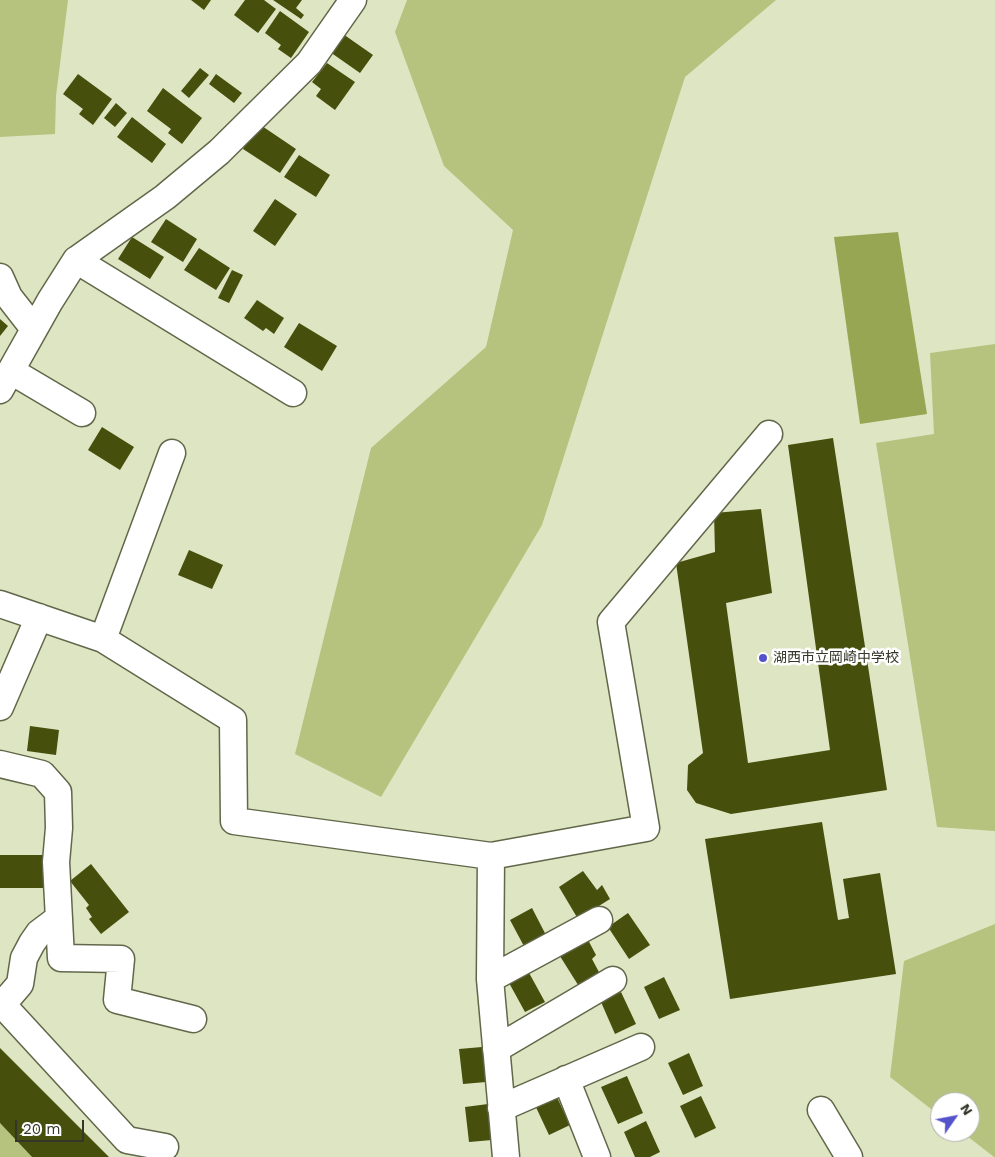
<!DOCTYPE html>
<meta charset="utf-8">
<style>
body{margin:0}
#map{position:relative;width:995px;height:1157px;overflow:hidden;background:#dee5c3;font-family:"Work Sans",sans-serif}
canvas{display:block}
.north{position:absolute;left:930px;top:1092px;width:50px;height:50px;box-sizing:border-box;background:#fff;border:1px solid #adafa9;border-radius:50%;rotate:57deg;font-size:14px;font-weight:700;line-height:20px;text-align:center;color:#333628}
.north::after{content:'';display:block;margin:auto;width:18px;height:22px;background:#5553ca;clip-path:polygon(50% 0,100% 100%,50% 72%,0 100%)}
.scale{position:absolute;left:15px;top:1120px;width:69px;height:22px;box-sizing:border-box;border:2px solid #333628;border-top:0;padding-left:6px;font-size:15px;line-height:18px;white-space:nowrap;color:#333628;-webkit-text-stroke:4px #fff;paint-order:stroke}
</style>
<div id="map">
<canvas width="995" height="1157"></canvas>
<div class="north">N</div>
<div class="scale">20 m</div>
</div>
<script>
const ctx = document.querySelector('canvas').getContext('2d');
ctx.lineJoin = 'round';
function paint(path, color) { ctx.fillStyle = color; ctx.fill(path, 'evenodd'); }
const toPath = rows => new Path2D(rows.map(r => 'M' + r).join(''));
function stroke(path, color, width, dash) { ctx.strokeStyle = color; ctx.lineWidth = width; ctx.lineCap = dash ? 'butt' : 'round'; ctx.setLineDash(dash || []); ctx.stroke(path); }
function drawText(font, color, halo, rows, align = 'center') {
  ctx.font = font + ' "Work Sans","Noto Sans JP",sans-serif'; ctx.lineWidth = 5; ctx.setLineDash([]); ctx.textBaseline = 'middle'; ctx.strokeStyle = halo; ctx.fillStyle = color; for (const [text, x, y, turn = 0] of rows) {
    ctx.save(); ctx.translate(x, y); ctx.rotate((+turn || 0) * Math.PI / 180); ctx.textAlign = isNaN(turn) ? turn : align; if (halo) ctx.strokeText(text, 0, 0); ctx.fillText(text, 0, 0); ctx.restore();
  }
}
paint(toPath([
 [0,0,68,0,56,96,55,134,0,137],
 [407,0,776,0,685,77,542,525,381,797,295,754,371,448,486,347,513,230,444,166,395,32],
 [995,344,995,831,937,827,876,443,934,434,930,353],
 [995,924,995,1157,994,1157,962,1132,970,1132,970,1102,940,1102,940,1116,890,1077,904,961],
 [0,1123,32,1157,0,1157]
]), '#b5c37f');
paint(toPath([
 [898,232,927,414,860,424,834,237]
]), '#97a653');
paint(toPath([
 [191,0,211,0,204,10],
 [245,0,264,0,276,9,258,33,234,15],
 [273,0,302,0,296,8,304,15,301,19],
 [280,11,309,32,291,58,278,49,281,45,265,33],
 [343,34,373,55,360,73,330,52],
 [327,63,355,82,335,110,316,96,321,89,312,82],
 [200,68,209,75,189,98,181,91],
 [78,74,112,99,93,125,79,114,83,109,63,94],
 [216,74,242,93,234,103,209,84],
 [163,88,202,118,182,144,168,133,171,129,147,111],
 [116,103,127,113,115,127,104,118],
 [132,117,166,144,152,163,117,137],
 [259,124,296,149,280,173,243,149],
 [299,155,330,175,316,197,284,177],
 [275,199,297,214,275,246,253,231],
 [166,219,197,239,183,262,151,242],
 [132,237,164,257,150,279,118,259],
 [199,248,230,268,216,290,184,270],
 [232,270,243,275,229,303,218,298],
 [257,300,284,318,274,334,266,328,263,331,244,318],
 [0,319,8,326,0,336],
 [299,323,337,346,322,371,284,347],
 [102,427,134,447,120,470,88,450],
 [833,438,887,790,731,814,696,803,687,790,688,765,703,753,676,563,715,552,714,513,761,509,772,593,726,603,748,763,830,750,788,445],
 [189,550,223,565,212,589,178,575],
 [30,726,59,730,56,755,27,751],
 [822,822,838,920,849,918,843,879,880,873,896,974,730,999,705,839],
 [0,855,50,855,50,888,0,888],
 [91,864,129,912,101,934,89,919,92,917,86,908,89,905,70,881],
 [583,871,597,890,602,885,610,899,578,919,559,887],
 [532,908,548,939,526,950,510,920],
 [628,913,650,945,629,959,608,927],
 [587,938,596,955,592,959,600,974,580,988,558,953],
 [528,971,545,1002,525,1012,508,981],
 [664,977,680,1010,659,1019,644,987],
 [621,992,636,1024,615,1034,601,1002],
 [482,1047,486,1082,463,1084,459,1049],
 [0,1048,109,1157,32,1157,0,1123],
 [689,1053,703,1086,683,1095,668,1063],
 [627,1076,643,1113,618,1124,601,1087],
 [555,1093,570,1125,549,1135,534,1103],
 [701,1096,716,1128,695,1138,680,1106],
 [488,1104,492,1140,469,1142,465,1107],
 [646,1121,660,1152,650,1157,635,1157,624,1132]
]), '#464f0c');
const street = toPath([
 [76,260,293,393],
 [0,277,9,297,34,329],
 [11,371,82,413],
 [0,390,50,301,76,260,165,197,219,152,309,63,353,0],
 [0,604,103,639,233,720,234,821,491,856],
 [103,639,172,453],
 [0,707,39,617],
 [0,764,42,774,58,792,59,828,56,862,61,958,121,959,117,1000,193,1019],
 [490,979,491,856,646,828,611,622,769,434],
 [0,1002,127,1140,165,1147],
 [2,1005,20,984,24,958,32,943,39,933,59,918],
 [496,1049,613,980],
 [566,1079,597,1157],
 [501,1108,641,1047],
 [821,1110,849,1157],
 [506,1157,490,979,599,920]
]);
stroke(street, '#616749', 29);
stroke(street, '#fff', 26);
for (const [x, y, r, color] of [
 [763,658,5,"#5553ca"]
]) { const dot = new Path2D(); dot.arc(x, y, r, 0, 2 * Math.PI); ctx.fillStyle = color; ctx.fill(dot); stroke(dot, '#fff', 2); }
drawText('14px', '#333628', '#fff', [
 ["湖西市立岡崎中学校",773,658]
], 'left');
</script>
